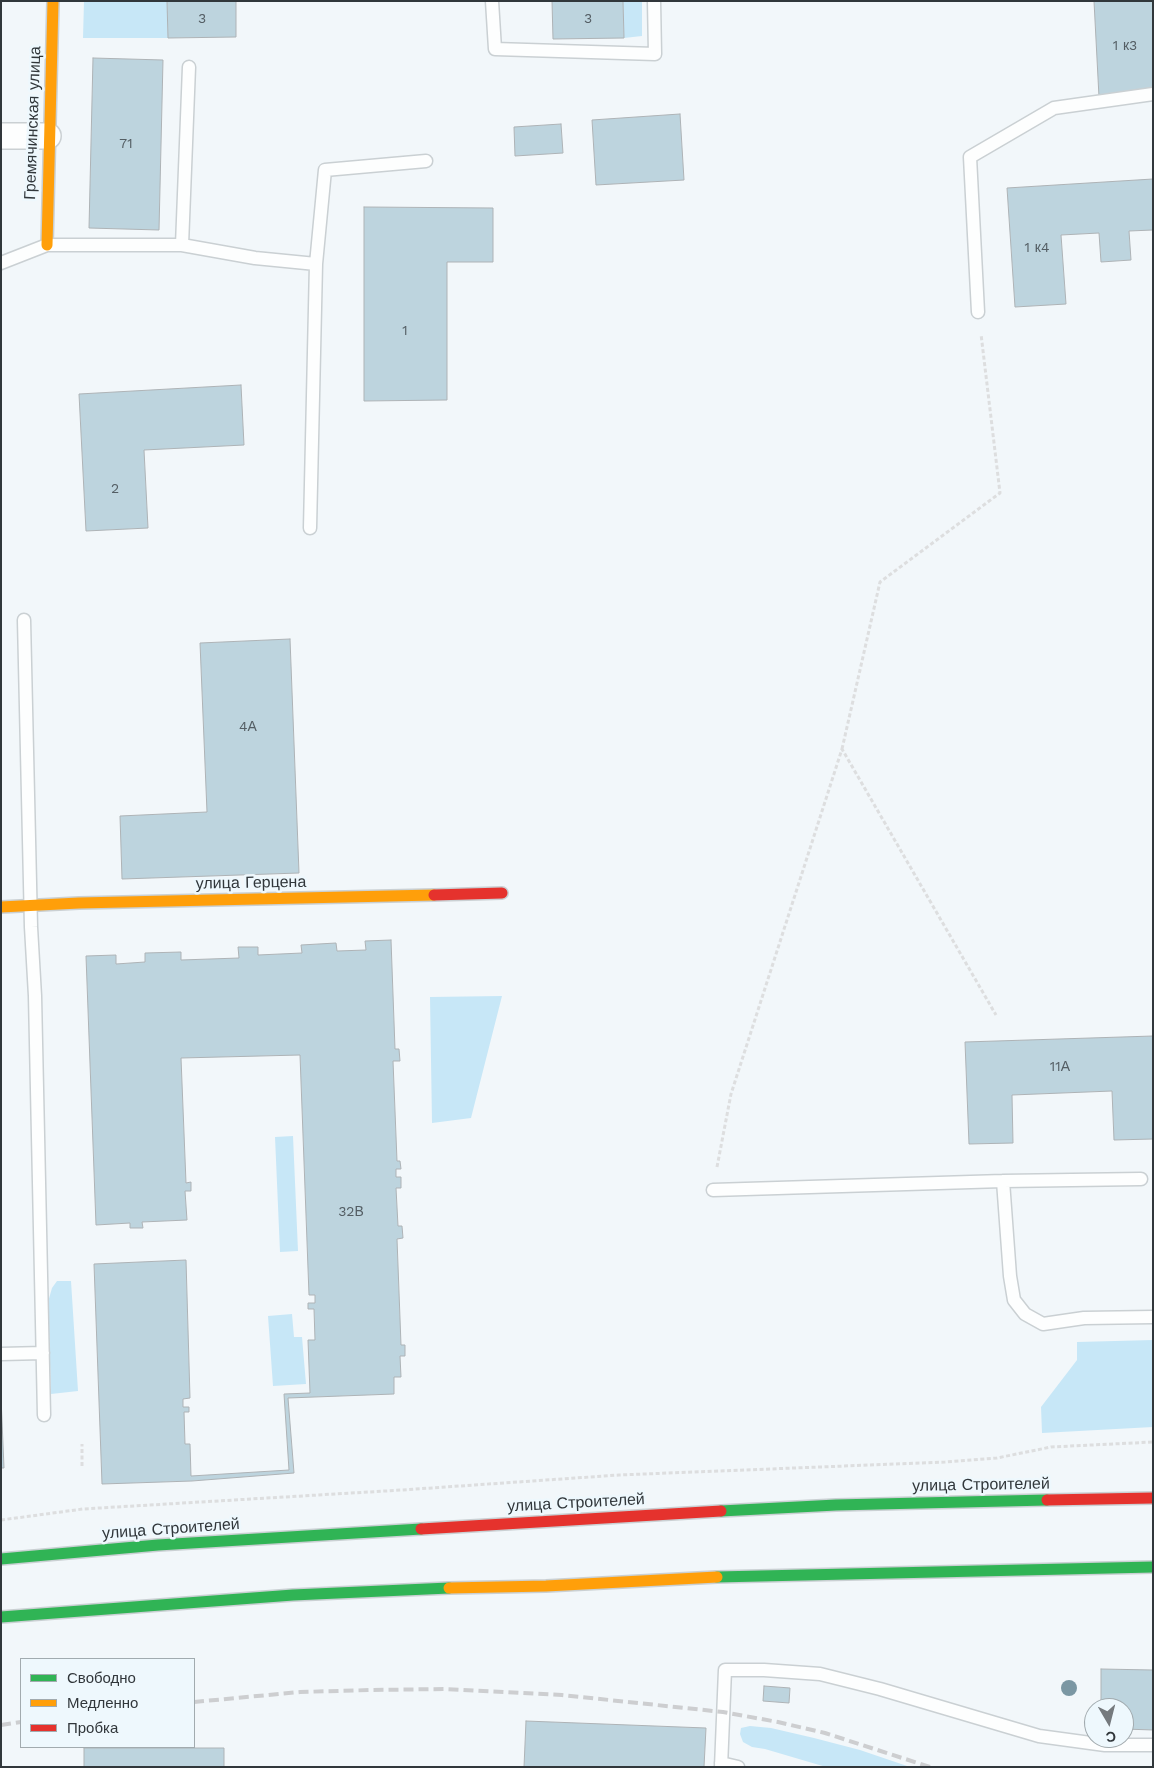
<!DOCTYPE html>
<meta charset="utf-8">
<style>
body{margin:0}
#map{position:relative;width:1154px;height:1768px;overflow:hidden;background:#f2f7fa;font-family:"Work Sans",sans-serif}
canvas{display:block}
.frame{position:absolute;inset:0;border:2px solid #31373b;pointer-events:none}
.legend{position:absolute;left:20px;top:1658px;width:175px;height:90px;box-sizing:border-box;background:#eef8fd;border:1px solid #a2abaf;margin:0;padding:6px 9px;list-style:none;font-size:15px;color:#31373b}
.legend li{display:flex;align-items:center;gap:10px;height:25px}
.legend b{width:25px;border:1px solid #a2abaf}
.north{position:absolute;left:1084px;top:1698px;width:50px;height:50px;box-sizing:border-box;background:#eef8fd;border:1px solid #a2abaf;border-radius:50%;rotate:172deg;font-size:14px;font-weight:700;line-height:20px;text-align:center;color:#31373b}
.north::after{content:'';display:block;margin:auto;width:18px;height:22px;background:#757a7e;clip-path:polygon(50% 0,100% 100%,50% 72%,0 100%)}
</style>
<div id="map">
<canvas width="1154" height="1768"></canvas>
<div class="frame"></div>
<ul class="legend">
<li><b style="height:6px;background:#30b455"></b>Свободно</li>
<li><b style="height:6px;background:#ff9f0a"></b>Медленно</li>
<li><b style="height:6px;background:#e5322d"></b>Пробка</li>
</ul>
<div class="north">С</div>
</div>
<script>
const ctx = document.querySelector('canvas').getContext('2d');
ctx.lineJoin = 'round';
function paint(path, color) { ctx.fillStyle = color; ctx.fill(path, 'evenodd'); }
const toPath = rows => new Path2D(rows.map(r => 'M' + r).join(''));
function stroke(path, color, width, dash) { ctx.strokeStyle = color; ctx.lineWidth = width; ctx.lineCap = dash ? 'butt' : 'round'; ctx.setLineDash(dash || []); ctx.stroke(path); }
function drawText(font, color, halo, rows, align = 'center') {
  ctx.font = font + ' "Work Sans",sans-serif'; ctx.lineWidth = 5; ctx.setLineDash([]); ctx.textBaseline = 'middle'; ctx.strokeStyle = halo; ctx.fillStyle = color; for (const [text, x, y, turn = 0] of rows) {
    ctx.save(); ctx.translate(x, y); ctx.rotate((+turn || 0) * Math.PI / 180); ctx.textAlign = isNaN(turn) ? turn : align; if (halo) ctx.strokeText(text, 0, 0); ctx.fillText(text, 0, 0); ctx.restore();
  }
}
paint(toPath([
 [84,1,167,1,168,38,83,38],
 [623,1,642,1,642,36,624,38],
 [502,996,471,1118,432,1123,430,997],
 [293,1136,298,1251,280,1252,275,1137],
 [57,1281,71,1281,78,1391,51,1394,48,1302,52,1288],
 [292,1314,294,1337,302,1337,306,1384,273,1386,268,1316],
 [1153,1340,1153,1427,1042,1433,1041,1407,1077,1360,1077,1342],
 [750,1726,771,1728,814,1738,860,1750,910,1767,826,1767,765,1749,752,1747,743,1742,740,1734,741,1728]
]), '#c7e7f7');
const building = toPath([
 [167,1,236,1,236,37,168,38,167,1],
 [552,1,623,1,624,38,553,39,552,1],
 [1094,1,1153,1,1153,90,1099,97,1094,1],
 [93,58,163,60,159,230,89,228,93,58],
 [680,114,684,180,596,185,592,120,680,114],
 [561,124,563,153,515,156,514,127,561,124],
 [1153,179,1153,230,1129,231,1131,260,1101,262,1099,233,1061,235,1066,304,1015,307,1007,188,1153,179],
 [364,207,493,208,493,262,447,262,447,400,364,401,364,207],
 [241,385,244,445,144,450,148,528,86,531,79,394,241,385],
 [290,639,299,873,122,879,120,816,207,812,200,643,290,639],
 [391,940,395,1049,399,1049,400,1061,393,1061,397,1161,400,1161,401,1169,396,1169,396,1177,401,1177,401,1188,396,1188,398,1226,402,1226,403,1238,397,1239,401,1345,405,1345,405,1356,400,1356,401,1377,394,1377,394,1394,288,1398,294,1473,192,1481,102,1484,94,1264,186,1260,190,1398,183,1399,183,1407,189,1407,189,1412,184,1412,185,1444,190,1444,191,1476,289,1470,284,1394,310,1393,308,1340,315,1340,314,1309,308,1309,308,1303,315,1303,315,1295,309,1295,300,1055,181,1058,186,1183,191,1182,191,1191,185,1191,187,1220,142,1222,143,1228,130,1228,130,1223,96,1225,86,956,116,955,116,964,145,962,145,953,181,952,181,960,239,958,238,947,258,947,258,955,302,953,301,945,336,943,337,951,366,950,365,941,391,940],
 [1153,1036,1153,1139,1114,1140,1112,1091,1012,1095,1013,1143,969,1144,965,1042,1153,1036],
 [1,1397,4,1468,1,1468,1,1397],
 [1101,1669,1153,1670,1153,1730,1124,1729,1124,1708,1101,1708,1101,1669],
 [764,1686,790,1688,789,1703,763,1701,764,1686],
 [526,1721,706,1728,704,1767,524,1767,526,1721],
 [84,1748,224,1748,224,1767,84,1767,84,1748]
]);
paint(building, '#bdd4de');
stroke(building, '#aeb3b6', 1);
const lane = toPath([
 [492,1,495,49,655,54,654,1],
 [182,245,189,67],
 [1,263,47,245,182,245,255,258,316,264,310,528],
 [316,264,325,170,426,161],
 [978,312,970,157,1054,108,1153,94],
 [24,620,31,927,35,996,44,1415],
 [1003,1181,1010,1276,1014,1300,1025,1314,1043,1324,1084,1318,1153,1317],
 [713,1190,1003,1181,1141,1179],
 [1,1354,43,1353],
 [721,1763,738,1767],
 [721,1767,725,1670,764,1670,820,1674,880,1689,1039,1736,1105,1745,1153,1745]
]);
const street = toPath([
 [1,136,48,136]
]);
const fast = toPath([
 [721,1511,836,1505,1047,1500],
 [1,1559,158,1545,421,1529],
 [717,1577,1153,1567],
 [1,1617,293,1595,449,1588]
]);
const slow = toPath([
 [47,245,53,1],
 [1,907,79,903,434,895],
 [449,1588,546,1586,717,1577]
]);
const jam = toPath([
 [434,895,502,893],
 [1047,1500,1153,1498],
 [421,1529,721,1511]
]);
stroke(lane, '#cad0d3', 15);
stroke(street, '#cad0d3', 28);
stroke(fast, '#cad0d3', 14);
stroke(slow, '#cad0d3', 14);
stroke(jam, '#cad0d3', 14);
stroke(toPath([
 [842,749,880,582,1000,493,981,334],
 [717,1167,731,1094,842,749,996,1015],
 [82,1466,82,1444],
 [1,1520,83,1509,402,1490,619,1475,945,1462,997,1458,1051,1447,1153,1442]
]), '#dddedf', 3, [4, 2.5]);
stroke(lane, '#fdfefe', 12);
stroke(street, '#fdfefe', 25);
stroke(fast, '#30b455', 11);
stroke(slow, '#ff9f0a', 11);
stroke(jam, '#e5322d', 11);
stroke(toPath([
 [194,1702,300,1692,372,1690,446,1689,562,1695,723,1712,778,1722,825,1733,930,1767],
 [1,1725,21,1722]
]), '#cdced0', 4, [10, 5]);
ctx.fillStyle = '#7b97a3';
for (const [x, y] of [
 [1069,1688]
]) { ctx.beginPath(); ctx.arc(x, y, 8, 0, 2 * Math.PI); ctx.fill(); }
drawText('14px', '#545e64', null, [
 ["3",202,19],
 ["3",588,19],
 ["1 к3",1125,46],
 ["71",126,144],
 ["1 к4",1037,248],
 ["1",405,331],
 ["2",115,489],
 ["4А",248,727],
 ["11А",1060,1067],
 ["32В",351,1212]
]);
drawText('16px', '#31373b', '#eef8fd', [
 ["Гремячинская улица",33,123,-88],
 ["улица Герцена",251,883,-1],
 ["улица Строителей",981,1485,-1],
 ["улица Строителей",576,1503,-3],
 ["улица Строителей",171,1529,-4]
]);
</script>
